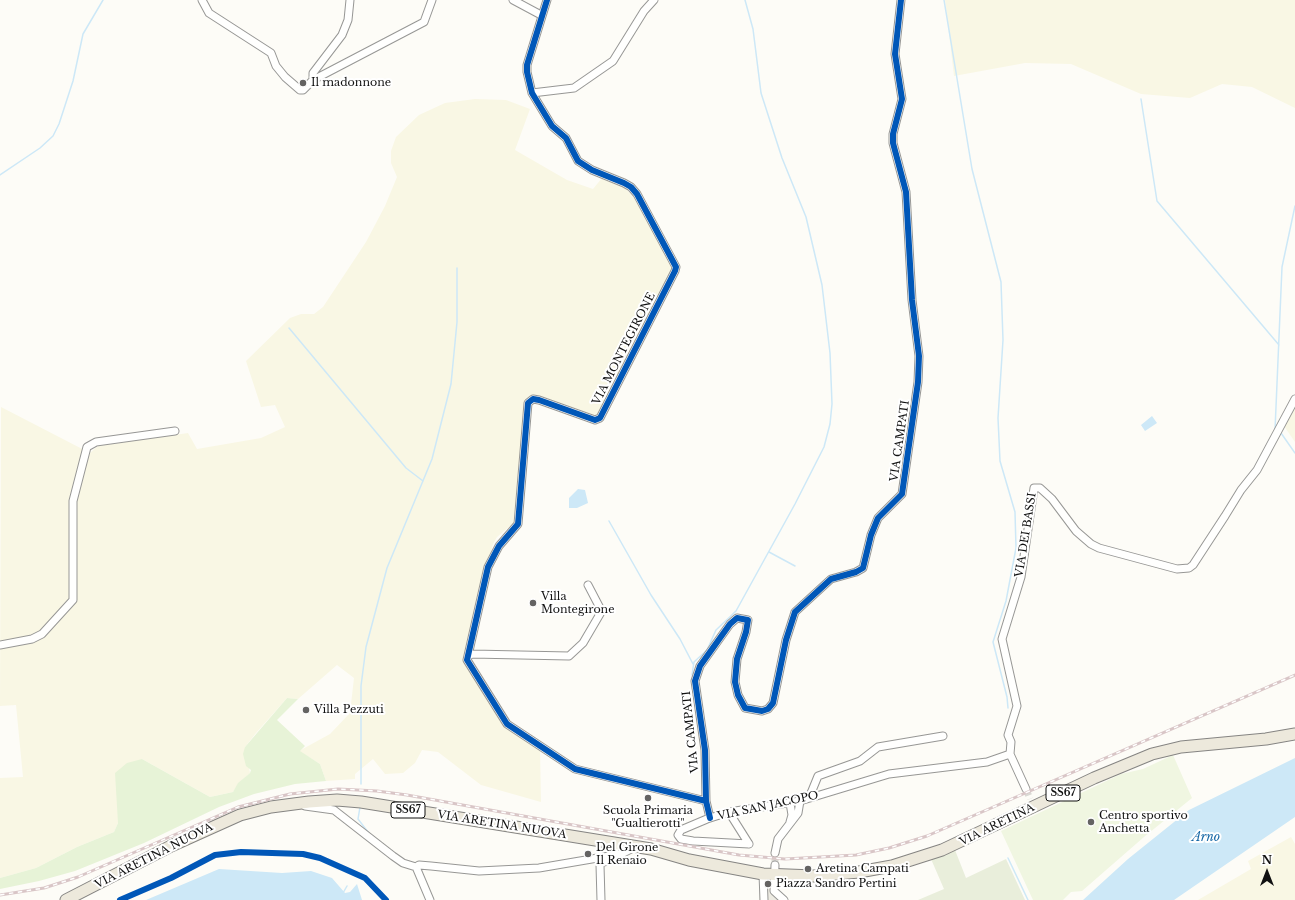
<!DOCTYPE html>
<style>
body{margin:0}
#map{position:relative;width:1295px;height:900px;overflow:hidden;background:#fdfcf7;font-family:"Libre Baskerville",serif}
canvas{display:block}
.north{position:absolute;left:1247px;top:852px;width:40px;height:40px;-webkit-text-stroke:3px #fff;paint-order:stroke;rotate:0deg;font-size:11px;font-weight:700;line-height:16px;text-align:center;color:#111}
.north::after{content:'';display:block;margin:auto;width:14px;height:18px;background:#111;clip-path:polygon(50% 0,100% 100%,50% 72%,0 100%)}
</style>
<div id="map">
<canvas width="1295" height="900"></canvas>
<div class="north">N</div>
</div>
<script>
const ctx = document.querySelector('canvas').getContext('2d');
ctx.lineJoin = 'round';
function paint(path, color) { ctx.fillStyle = color; ctx.fill(path, 'evenodd'); }
const toPath = rows => new Path2D(rows.map(r => 'M' + r).join(''));
function stroke(path, color, width, dash) { ctx.strokeStyle = color; ctx.lineWidth = width; ctx.lineCap = dash ? 'butt' : 'round'; ctx.setLineDash(dash || []); ctx.stroke(path); }
function drawText(font, color, halo, rows, align = 'center') {
  ctx.font = font + ' "Libre Baskerville",serif'; ctx.lineWidth = 4; ctx.setLineDash([]); ctx.textBaseline = 'middle'; ctx.strokeStyle = halo; ctx.fillStyle = color; for (const [text, x, y, turn = 0] of rows) {
    ctx.save(); ctx.translate(x, y); ctx.rotate((+turn || 0) * Math.PI / 180); ctx.textAlign = isNaN(turn) ? turn : align; if (halo) ctx.strokeText(text, 0, 0); ctx.fillText(text, 0, 0); ctx.restore();
  }
}
paint(toPath([
 [945,0,1295,0,1295,108,1252,87,1222,84,1190,98,1141,94,1071,64,1025,63,954,76],
 [475,99,506,100,530,109,515,150,567,180,593,189,602,178,625,188,635,199,673,269,632,351,600,422,524,400,515,522,497,537,493,544,464,658,509,730,540,749,541,802,481,785,438,752,422,750,415,763,403,773,385,774,373,759,355,774,355,779,326,781,320,764,299,751,330,734,350,713,354,678,337,665,298,699,287,698,256,733,245,747,250,773,239,783,233,792,210,797,142,759,118,810,118,823,114,832,77,847,36,868,0,878,0,778,23,777,16,705,0,706,1,407,90,453,98,446,188,433,197,449,261,438,285,427,275,405,261,407,246,361,290,318,301,314,314,314,323,307,366,242,385,206,397,177,391,163,391,151,396,137,419,115,445,103],
 [1295,407,1295,442,1284,426],
 [1291,837,1295,844,1295,900,1198,900,1251,869,1248,861]
]), '#f9f7e4');
paint(toPath([
 [287,698,298,699,277,720,305,746,300,751,320,764,326,781,295,784,254,794,219,807,144,843,75,871,39,881,0,889,0,878,36,868,77,847,114,832,118,823,115,773,127,763,142,759,210,797,233,792,238,783,250,773,251,770,246,766,243,754,245,747]
]), '#e7f3d7');
paint(toPath([
 [955,850,966,878,1006,859,1025,900,918,900,944,889,931,859]
]), '#e9eedb');
paint(toPath([
 [1173,755,1192,798,1144,837,1082,891,1071,892,1063,900,1033,900,1001,831,1121,774,1143,769]
]), '#f0f6e1');
paint(toPath([
 [759,873,777,875,776,888,782,900,759,900]
]), '#edebe2');
paint(toPath([
 [1152,416,1157,423,1145,431,1141,425],
 [578,489,585,490,588,503,577,508,569,508,569,498],
 [1295,758,1295,817,1174,900,1083,900,1128,859,1189,810],
 [219,869,282,873,311,871,332,878,345,893,350,892,357,884,362,900,146,900]
]), '#cde8f7');
stroke(toPath([
 [944,0,972,169,1001,282,1003,340,998,418,1000,461,1015,512,1016,548,1006,601,993,642,1007,697,1008,708],
 [1141,99,1157,201,1279,345],
 [0,175,40,148,53,136,59,124,73,81,83,34,103,0],
 [289,328,406,468,423,481],
 [1275,430,1282,267,1295,206],
 [1281,433,1295,453],
 [609,521,651,595,680,639,693,664],
 [769,552,795,566],
 [692,675,694,662,707,650,716,630,736,611,795,504,824,447,830,424,832,404,830,353,822,285,806,217,782,158,761,93,753,29,745,0],
 [361,784,361,686,366,647,387,568,432,459,451,384,457,322,457,268],
 [360,807,358,819,368,832],
 [1008,858,1028,900],
 [343,893,347,886]
]), '#cde8f7', 1.5);
stroke(toPath([
 [1026,789,1030,799],
 [775,865,775,853]
]), '#dad9d4', 7, [7, 3.5]);
const minor = toPath([
 [202,0,209,13,271,53,276,66,285,77,300,90,303,90,313,80,424,22,432,0],
 [513,0,541,15],
 [547,0,527,65,527,72,532,93,552,126,566,138,578,161,592,170,624,183,631,187,637,194,676,267,675,271,600,418,595,420,539,400,533,399,528,403,518,524,499,546,488,567,467,660,507,724,575,769,706,801],
 [313,80,313,73,342,35,348,20,350,0],
 [532,93,574,88,613,61,644,11,654,0],
 [0,645,32,639,42,634,73,600,73,501,87,447,96,442,175,431],
 [468,656,472,654,569,656,583,643,600,614,600,608,588,585],
 [1026,789,1010,754,1011,742,1008,735,1017,706,1002,639,1021,577,1034,488,1040,488,1052,499,1076,531,1091,544,1099,548,1177,569,1189,568,1193,565,1225,516,1241,490,1257,470,1295,399],
 [809,798,818,776,860,761,878,747,943,736],
 [305,806,334,810,393,856,403,863,416,867,419,865,431,866,479,871,539,868,621,854,635,847],
 [732,817,749,844],
 [710,818,706,801,705,750,695,681,700,666,730,624,737,618,748,620,746,632,737,659,735,682,738,695,745,708,762,711,768,709,773,703,786,640,795,612,831,579,856,572,863,568,871,535,878,518,902,494,918,382,919,356,912,300,906,192,893,143,893,134,902,99,895,54,901,0],
 [790,822,792,815,790,803],
 [749,844,693,841,681,839,678,835,681,830,707,819,729,812,800,801,889,774,987,762,1010,754],
 [775,853,778,839,798,813,800,801],
 [775,865,774,891,784,900],
 [416,867,430,900],
 [763,874,764,900],
 [601,900,600,865,603,862,616,860,615,851]
]);
const primary = toPath([
 [66,900,171,846,240,815,271,807,309,802,337,800,361,802,651,849,689,860,763,874,814,876,859,872,892,866,942,850,1094,778,1152,754,1181,747,1266,739,1295,734]
]);
stroke(minor, '#979795', 9);
stroke(primary, '#858482', 13);
stroke(minor, '#fffffe', 7);
stroke(primary, '#ede9dc', 11);
const rail = toPath([
 [0,895,44,888,78,877,238,807,290,794,338,789,377,791,407,795,739,855,785,859,856,855,889,848,927,836,1295,675]
]);
stroke(rail, '#d9c6c7', 3);
stroke(rail, '#fff', 1.5, [4.5]);
stroke(toPath([
 [547,0,527,65,527,72,532,93,552,126,566,138,578,161,592,170,624,183,631,187,637,194,676,267,675,271,600,418,595,420,539,400,533,399,528,403,518,524,499,546,488,567,467,660,507,724,575,769,706,801],
 [710,818,706,801,705,750,695,681,700,666,730,624,737,618,748,620,746,632,737,659,735,682,738,695,745,708,762,711,768,709,773,703,786,640,795,612,831,579,856,572,863,568,871,535,878,518,902,494,918,382,919,356,912,300,906,192,893,143,893,134,902,99,895,54,901,0],
 [120,900,171,878,215,855,241,852,303,854,320,858,365,878,386,900]
]), '#0057b8', 6);
for (const [x, y, r, color] of [
 [303,83,4,"#646362"],
 [533,603,4,"#646362"],
 [306,710,4,"#646362"],
 [648,798,4,"#646362"],
 [1091,822,4,"#646362"],
 [588,854,4,"#646362"],
 [808,869,4,"#646362"],
 [768,884,4,"#646362"]
]) { const dot = new Path2D(); dot.arc(x, y, r, 0, 2 * Math.PI); ctx.fillStyle = color; ctx.fill(dot); stroke(dot, '#fff', 1.5); }
for (const [x, y, w] of [
 [1063,793,34],
 [408,810,34]
]) { const box = new Path2D(); box.roundRect(x - w / 2, y - 8, w, 16, 3); ctx.fillStyle = '#fff'; ctx.fill(box); stroke(box, '#111', 1); }
drawText('bold 10px', '#111', null, [
 ["SS67",1063,793],
 ["SS67",408,810]
]);
drawText('11px', '#111', '#fff', [
 ["Il madonnone",311,83],
 ["Villa",541,597],
 ["Montegirone",541,610],
 ["Villa Pezzuti",314,710],
 ["Scuola Primaria",648,811,"center"],
 ["\"Gualtierotti\"",648,824,"center"],
 ["Centro sportivo",1099,816],
 ["Anchetta",1099,829],
 ["Del Girone",596,848],
 ["Il Renaio",596,861],
 ["Aretina Campati",816,869],
 ["Piazza Sandro Pertini",776,884]
], 'left');
drawText('11px', '#111', '#fff', [
 ["VIA MONTEGIRONE",624,349,-63],
 ["VIA CAMPATI",900,441,-82],
 ["VIA DEI BASSI",1026,535,-81],
 ["VIA CAMPATI",691,732,-96],
 ["VIA SAN JACOPO",768,806,-12],
 ["VIA ARETINA NUOVA",502,825,9],
 ["VIA ARETINA",997,825,-26],
 ["VIA ARETINA NUOVA",154,856,-27]
]);
drawText('italic 12px', '#1768a6', '#fff', [
 ["Arno",1206,838]
]);
</script>
